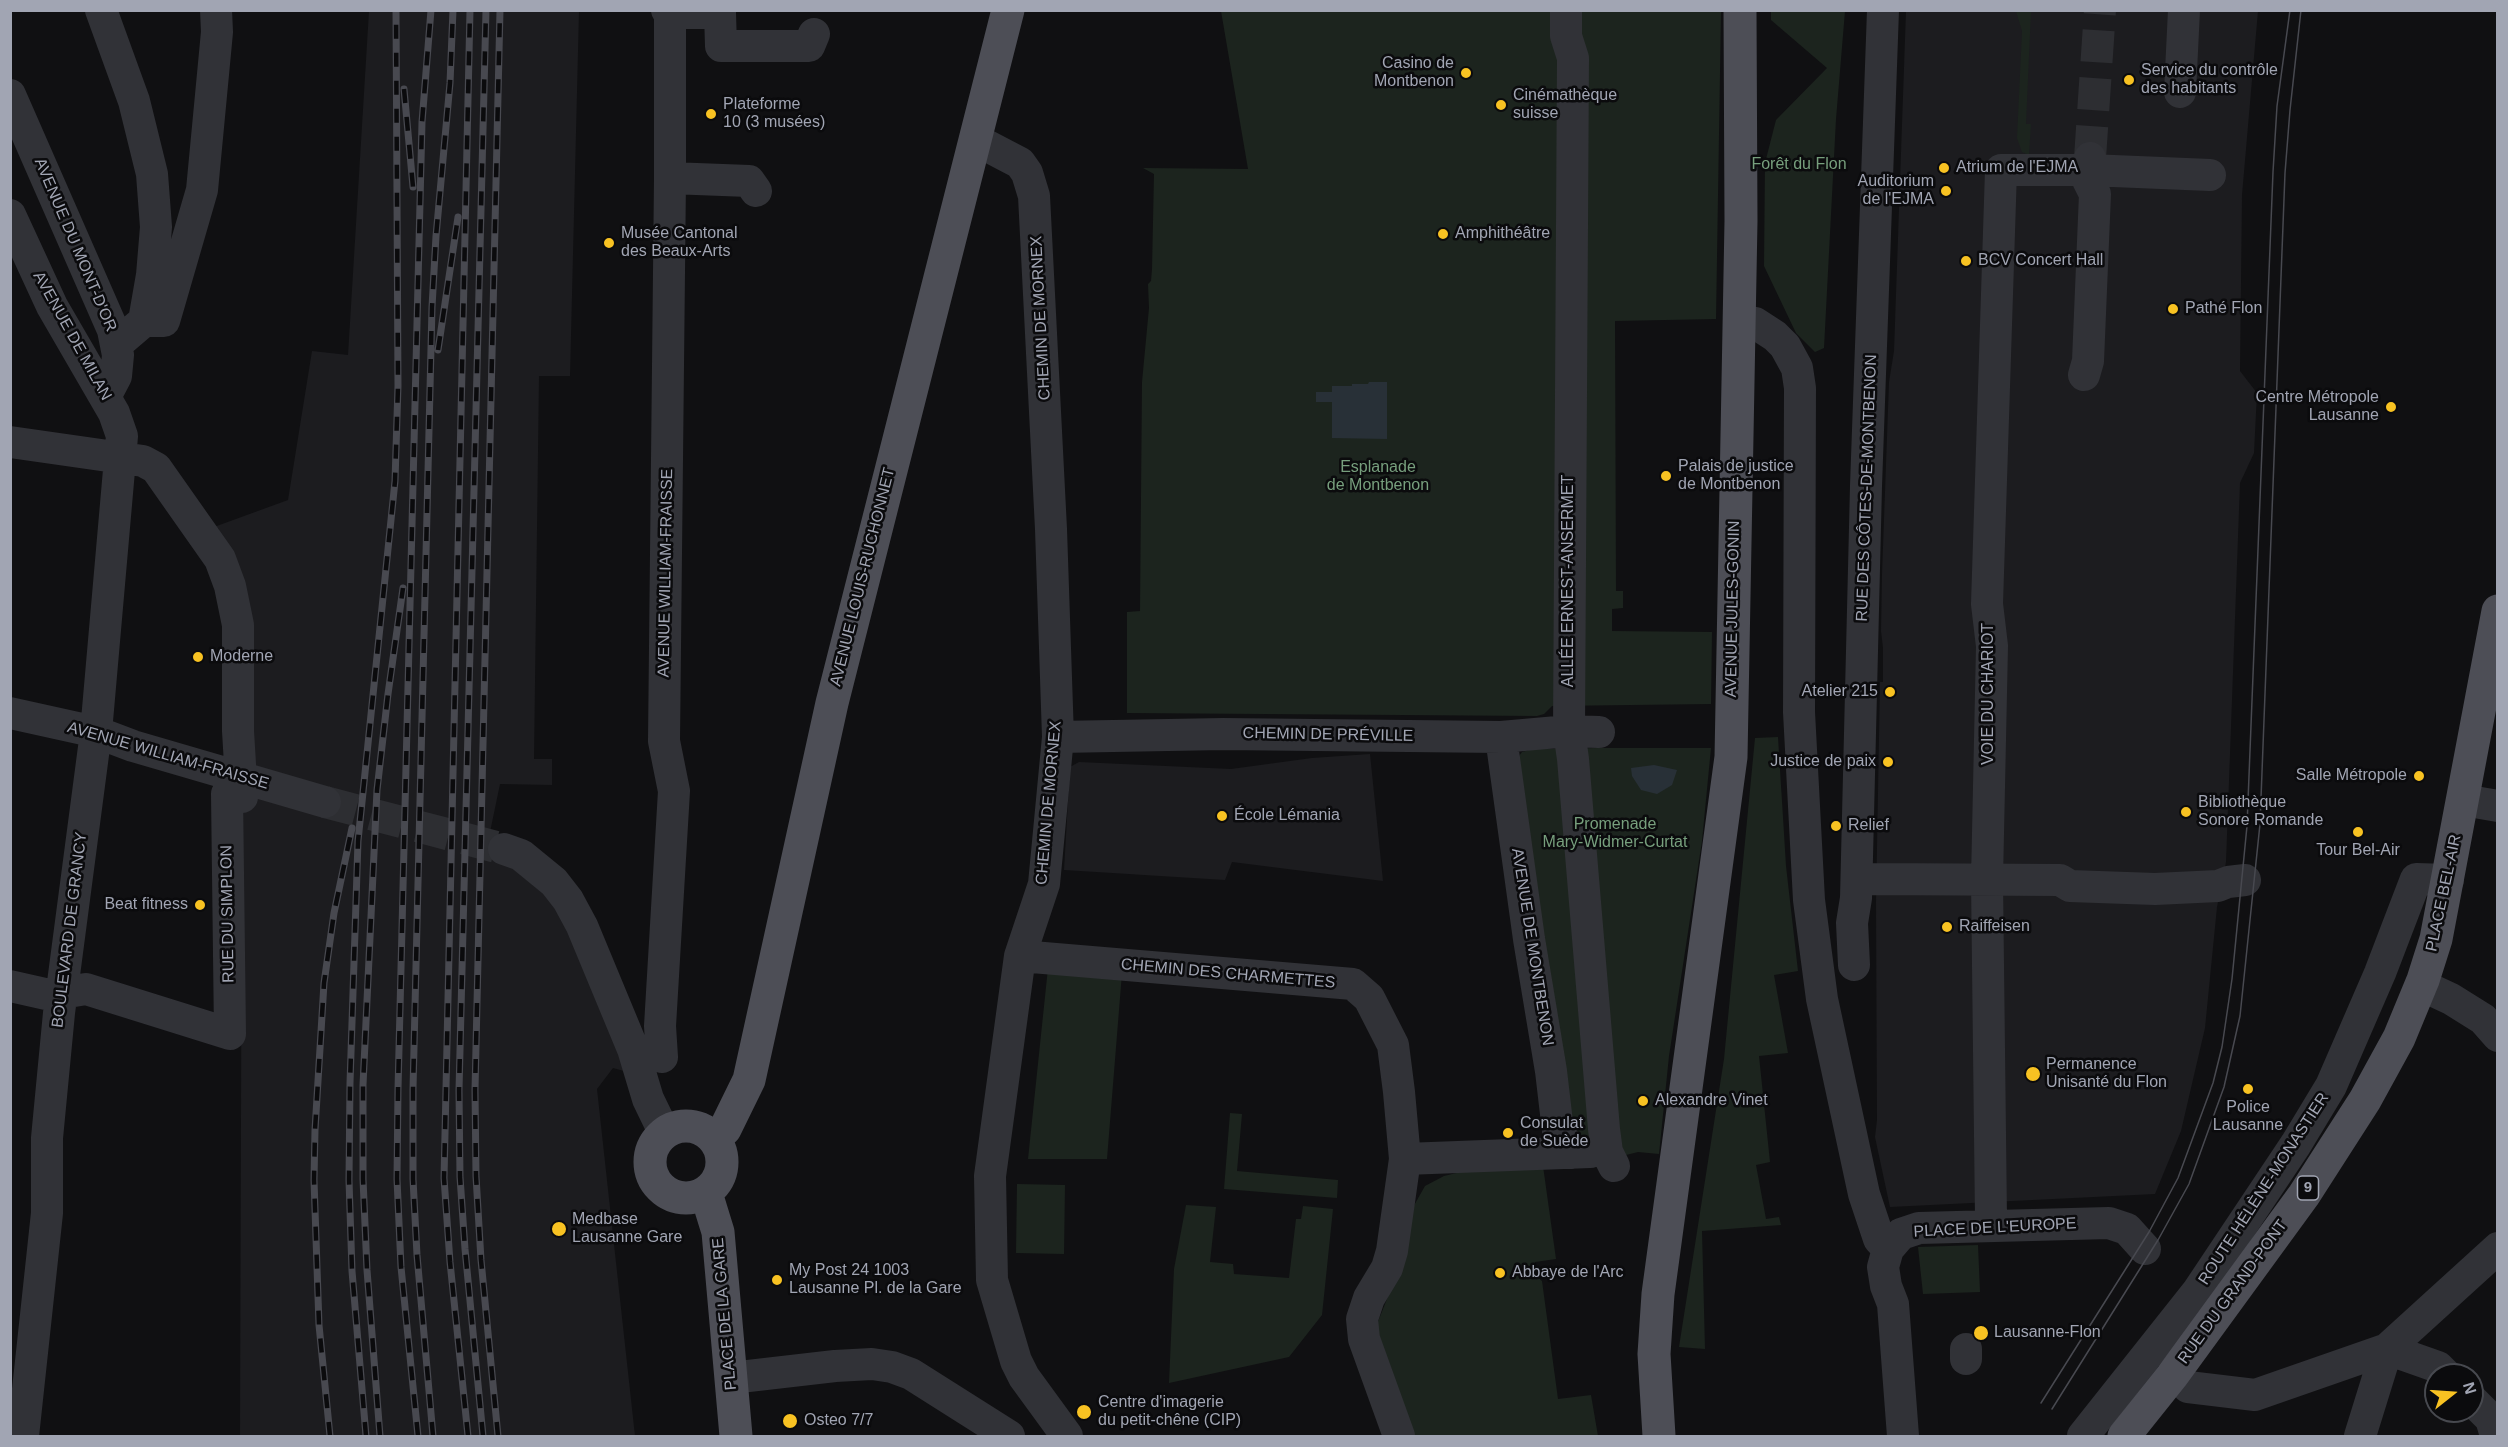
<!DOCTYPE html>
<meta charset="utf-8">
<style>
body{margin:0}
#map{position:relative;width:2508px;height:1447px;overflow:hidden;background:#101012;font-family:Helvetica,sans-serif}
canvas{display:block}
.frame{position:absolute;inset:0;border:12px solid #a1a5b3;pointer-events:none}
.north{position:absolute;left:2424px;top:1363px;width:60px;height:60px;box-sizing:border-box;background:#0b0b0d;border:2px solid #47494f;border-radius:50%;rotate:73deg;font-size:16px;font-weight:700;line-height:24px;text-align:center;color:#a1a5b3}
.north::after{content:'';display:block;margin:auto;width:21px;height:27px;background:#f8c222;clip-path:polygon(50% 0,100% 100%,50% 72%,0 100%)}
</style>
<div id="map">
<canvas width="2508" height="1447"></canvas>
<div class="frame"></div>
<div class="north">N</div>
</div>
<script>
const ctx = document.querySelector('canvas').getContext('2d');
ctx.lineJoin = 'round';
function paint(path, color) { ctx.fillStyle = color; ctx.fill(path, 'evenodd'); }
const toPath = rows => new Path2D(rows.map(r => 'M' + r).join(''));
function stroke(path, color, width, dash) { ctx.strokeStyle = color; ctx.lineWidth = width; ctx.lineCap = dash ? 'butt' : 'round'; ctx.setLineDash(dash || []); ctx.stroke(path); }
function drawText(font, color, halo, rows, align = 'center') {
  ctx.font = font + ' Helvetica,sans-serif'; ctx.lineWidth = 5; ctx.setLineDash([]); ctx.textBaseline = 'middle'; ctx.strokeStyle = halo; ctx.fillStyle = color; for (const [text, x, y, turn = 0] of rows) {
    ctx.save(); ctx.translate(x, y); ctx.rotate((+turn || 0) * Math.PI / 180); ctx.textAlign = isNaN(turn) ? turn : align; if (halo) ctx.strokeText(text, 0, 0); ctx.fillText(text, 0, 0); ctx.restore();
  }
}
paint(toPath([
 [369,11,579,11,570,376,539,376,534,759,552,759,552,785,500,784,489,837,504,849,534,864,642,1076,613,1068,597,1089,635,1436,240,1436,242,797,238,625,204,538,219,529,214,527,288,500,312,351,348,355],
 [1906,11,2258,11,2242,195,2240,371,2257,393,2254,453,2240,483,2226,862,2217,907,2205,1028,2181,1131,2155,1194,1890,1207,1875,1137,1877,1120,1876,902,1880,682,1883,682,1883,648,1881,631,1882,574,1889,382,1894,351],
 [1370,754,1383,881,1232,862,1225,880,1064,870,1070,767,1079,762,1231,769,1312,758]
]), '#1c1c1f');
paint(toPath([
 [1221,11,1721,11,1716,319,1615,321,1616,591,1623,591,1623,608,1612,609,1612,631,1712,632,1711,704,1552,706,1544,714,1537,716,1127,713,1127,612,1140,611,1142,382,1149,308,1148,284,1151,281,1152,269,1154,174,1143,168,1248,169],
 [1771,11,1845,11,1836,119,1824,348,1815,352,1796,333,1764,266,1765,163,1776,120,1827,68,1771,20],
 [2016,11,2031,11,2026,124,2031,124,2029,155,2022,152,2017,138,2022,31],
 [1778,737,1786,866,1798,971,1774,975,1788,1053,1759,1056,1770,1162,1756,1165,1766,1219,1779,1217,1781,1225,1702,1231,1705,1349,1679,1347,1724,1059,1755,738],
 [1598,748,1711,748,1702,841,1669,1056,1659,1154,1638,1152,1622,1156,1572,1138,1519,756,1522,752,1533,749],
 [1048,968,1122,973,1107,1159,1028,1159],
 [1230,1113,1242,1114,1237,1171,1338,1180,1337,1198,1224,1189],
 [1543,1166,1556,1259,1535,1262,1537,1277,1542,1281,1558,1399,1591,1395,1598,1436,1412,1436,1378,1338,1377,1324,1391,1289,1412,1209,1425,1186,1444,1176,1473,1169],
 [1017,1184,1065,1185,1064,1254,1016,1253],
 [1186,1205,1216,1207,1210,1262,1233,1264,1234,1274,1289,1278,1296,1219,1301,1219,1303,1206,1333,1209,1322,1315,1289,1357,1169,1383,1174,1269],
 [1978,1245,1980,1292,1923,1294,1918,1247]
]), '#1c241e');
paint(toPath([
 [1369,382,1387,382,1387,439,1332,438,1332,402,1316,402,1316,392,1332,392,1332,386,1352,386,1352,384,1368,384],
 [1654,765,1677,770,1672,785,1657,794,1641,790,1632,776,1631,768]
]), '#283037');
stroke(toPath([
 [2090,158,2100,10],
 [325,802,504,849]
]), '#2d2e32', 32, [32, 16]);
stroke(toPath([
 [101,10,134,101,152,174,156,227,152,275,144,321,117,344],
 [667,10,670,13,670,178],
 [1566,10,1566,36,1573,58,1569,731,1573,759,1604,1129,1607,1152,1614,1166],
 [670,13,720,13,721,46,809,46,814,34],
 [2180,92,2184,10],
 [10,95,113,330,118,355,116,376,105,397],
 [976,140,1020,163,1027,173,1034,196,1051,529,1058,737,1044,884,1020,956,990,1176,992,1280,1016,1361,1024,1377,1067,1436],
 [10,215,52,306,114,413,122,436,96,732,59,1013,47,1138,47,1213,23,1436],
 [1739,320,1755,323,1775,336,1785,346,1797,368,1800,388,1799,712,1809,900,1822,999,1864,1194,1879,1239,1888,1249],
 [145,321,164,321,202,190,217,32,216,10],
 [2084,375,2088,361,2095,194,2088,180,2090,158],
 [10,442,143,461,156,468,220,559,230,586,238,625,238,731,242,797],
 [10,713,96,732,133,746,325,802],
 [1058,737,1223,734,1501,737,1569,731,1599,732],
 [1501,737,1529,939,1551,1071,1558,1131,1573,1153],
 [2463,800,2498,806],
 [504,849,521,855,554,882,568,900,582,926,633,1049,648,1099,664,1132],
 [1866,879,2060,880,2070,886,2155,889,2218,886,2228,882,2245,880],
 [1020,956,1353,984,1369,998,1393,1045,1399,1092,1405,1159,1392,1251,1387,1268,1369,1298,1362,1319,1364,1339,1399,1436],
 [1854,965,1852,923,1856,898,1866,486,1883,10],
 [2421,985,2451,999,2483,1019,2498,1036],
 [10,986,50,995,86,989,230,1034,227,794],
 [662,1057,660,1026,674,791,664,741,670,178,749,181,756,191],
 [1405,1159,1590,1152],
 [1991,1219,1987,880,1992,646,1987,604,2001,170,2089,170,2210,175],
 [2387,1349,2438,1367,2446,1375],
 [731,1378,835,1366,872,1364,892,1367,911,1374,1009,1436],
 [2188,1387,2255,1395,2387,1349,2498,1248],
 [2472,1400,2491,1419,2496,1436],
 [1903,1436,1893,1304,1886,1286,1883,1267,1888,1249,1901,1234,1919,1228,2109,1223,2127,1229,2145,1249],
 [2083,1436,2198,1291,2296,1144,2331,1086,2380,973,2416,879,2448,880],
 [2360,1436,2387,1349]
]), '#313237', 32);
stroke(toPath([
 '650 1162a36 36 0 1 1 72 0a36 36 0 1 1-72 0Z',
 [714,1139,725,1129,749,1080,832,703,1008,10],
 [706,1193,718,1232,736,1436],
 [1659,1436,1654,1354,1658,1294,1731,757,1741,221,1740,10],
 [2124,1436,2172,1376,2304,1195,2365,1100,2399,1038,2423,980,2436,939,2498,611]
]), '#4d4e56', 33);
stroke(toPath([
 [2041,1403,2149,1232,2178,1178,2213,1083,2222,1047,2232,979,2247,826,2273,172,2277,106,2290,10],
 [2052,1409,2158,1240,2189,1184,2224,1087,2240,1016,2260,824,2285,173,2290,110,2301,10]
]), '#484950', 1.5);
const rail = toPath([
 [404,89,413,187],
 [438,350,458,217],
 [330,1436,319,1325,314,1180,315,1130,324,983,334,913,352,828],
 [366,1436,352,1271,349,1180,350,1083,358,841,395,481,398,386,396,10],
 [380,1436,367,1270,363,1179,363,1085,377,790,388,694,403,588],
 [418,1436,401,1267,397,1179,398,1089,422,122,431,10],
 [433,1436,417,1255,413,1179,413,1089,432,307,436,236,450,83,453,10],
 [468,1436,450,1262,444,1178,470,10],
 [483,1436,465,1249,460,1177,459,1090,486,10],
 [498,1436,481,1260,476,1176,475,1090,500,10]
]);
stroke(rail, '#484950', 7);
stroke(rail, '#0b0b0d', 4.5, [14]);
stroke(toPath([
 [1966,1359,1966,1349]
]), '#313237', 32);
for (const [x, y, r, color] of [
 [1466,73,6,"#f8c222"],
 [2129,80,6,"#f8c222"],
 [1501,105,6,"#f8c222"],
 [711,114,6,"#f8c222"],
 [1944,168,6,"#f8c222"],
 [1946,191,6,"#f8c222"],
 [1443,234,6,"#f8c222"],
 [609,243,6,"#f8c222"],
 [1966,261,6,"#f8c222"],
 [2173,309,6,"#f8c222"],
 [2391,407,6,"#f8c222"],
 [1666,476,6,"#f8c222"],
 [198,657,6,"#f8c222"],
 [1890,692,6,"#f8c222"],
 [1888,762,6,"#f8c222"],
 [2419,776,6,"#f8c222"],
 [2186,812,6,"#f8c222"],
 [1222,816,6,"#f8c222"],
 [1836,826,6,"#f8c222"],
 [2358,832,6,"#f8c222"],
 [200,905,6,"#f8c222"],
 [1947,927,6,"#f8c222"],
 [2033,1074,8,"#f8c222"],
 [2248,1089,6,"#f8c222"],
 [1643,1101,6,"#f8c222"],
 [1508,1133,6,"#f8c222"],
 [559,1229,8,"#f8c222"],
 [1500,1273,6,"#f8c222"],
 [777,1280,6,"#f8c222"],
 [1981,1333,8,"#f8c222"],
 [1084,1412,8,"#f8c222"],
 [790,1421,8,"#f8c222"]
]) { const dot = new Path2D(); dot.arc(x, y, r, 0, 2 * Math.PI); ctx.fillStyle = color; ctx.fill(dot); stroke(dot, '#0b0b0d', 2); }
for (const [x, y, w] of [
 [2308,1188,21]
]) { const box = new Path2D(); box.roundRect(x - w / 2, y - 12, w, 24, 4.5); ctx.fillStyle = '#0b0b0d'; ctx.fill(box); stroke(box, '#a1a5b3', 1.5); }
drawText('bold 15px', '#a1a5b3', null, [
 ["9",2308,1188]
]);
drawText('16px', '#a1a5b3', '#0b0b0d', [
 ["Casino de",1454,64,"right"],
 ["Montbenon",1454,82,"right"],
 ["Service du contrôle",2141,71],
 ["des habitants",2141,89],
 ["Cinémathèque",1513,96],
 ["suisse",1513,114],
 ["Plateforme",723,105],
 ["10 (3 musées)",723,123],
 ["Atrium de l'EJMA",1956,168],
 ["Auditorium",1934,182,"right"],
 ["de l'EJMA",1934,200,"right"],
 ["Musée Cantonal",621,234],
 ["des Beaux-Arts",621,252],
 ["Amphithéâtre",1455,234],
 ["BCV Concert Hall",1978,261],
 ["Pathé Flon",2185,309],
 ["Centre Métropole",2379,398,"right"],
 ["Lausanne",2379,416,"right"],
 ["Palais de justice",1678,467],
 ["de Montbenon",1678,485],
 ["Moderne",210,657],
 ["Atelier 215",1878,692,"right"],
 ["Justice de paix",1876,762,"right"],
 ["Salle Métropole",2407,776,"right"],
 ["Bibliothèque",2198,803],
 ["Sonore Romande",2198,821],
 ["École Lémania",1234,816],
 ["Relief",1848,826],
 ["Tour Bel-Air",2358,851,"center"],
 ["Beat fitness",188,905,"right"],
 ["Raiffeisen",1959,927],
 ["Permanence",2046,1065],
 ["Unisanté du Flon",2046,1083],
 ["Alexandre Vinet",1655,1101],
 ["Police",2248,1108,"center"],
 ["Lausanne",2248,1126,"center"],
 ["Consulat",1520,1124],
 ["de Suède",1520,1142],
 ["Medbase",572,1220],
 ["Lausanne Gare",572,1238],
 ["My Post 24 1003",789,1271],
 ["Lausanne Pl. de la Gare",789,1289],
 ["Abbaye de l'Arc",1512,1273],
 ["Lausanne-Flon",1994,1333],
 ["Centre d'imagerie",1098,1403],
 ["du petit-chêne (CIP)",1098,1421],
 ["Osteo 7/7",804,1421]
], 'left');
drawText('16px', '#779f7d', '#0b0b0d', [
 ["Forêt du Flon",1799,165],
 ["Esplanade",1378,468],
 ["de Montbenon",1378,486],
 ["Promenade",1615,825],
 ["Mary-Widmer-Curtat",1615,843]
]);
drawText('16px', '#a1a5b3', '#0b0b0d', [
 ["AVENUE DU MONT-D'OR",75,245,67],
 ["CHEMIN DE MORNEX",1041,318,-93],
 ["AVENUE DE MILAN",72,336,61],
 ["RUE DES CÔTES-DE-MONTBENON",1867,488,-88],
 ["AVENUE WILLIAM-FRAISSE",666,573,-89],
 ["AVENUE LOUIS-RUCHONNET",863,577,-76],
 ["ALLÉE ERNEST-ANSERMET",1569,581,-90],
 ["AVENUE JULES-GONIN",1733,609,-89],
 ["VOIE DU CHARIOT",1989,694,-90],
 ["CHEMIN DE PRÉVILLE",1328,735,1],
 ["AVENUE WILLIAM-FRAISSE",168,756,16],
 ["CHEMIN DE MORNEX",1049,803,-85],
 ["PLACE BEL-AIR",2444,893,-78],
 ["RUE DU SIMPLON",228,914,-91],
 ["BOULEVARD DE GRANCY",70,930,-83],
 ["AVENUE DE MONTBENON",1532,947,81],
 ["CHEMIN DES CHARMETTES",1228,974,5],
 ["ROUTE HÉLÈNE-MONASTIER",2264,1189,-57],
 ["PLACE DE L'EUROPE",1995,1228,-3],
 ["RUE DU GRAND-PONT",2233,1292,-54],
 ["PLACE DE LA GARE",725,1314,-95]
]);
</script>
